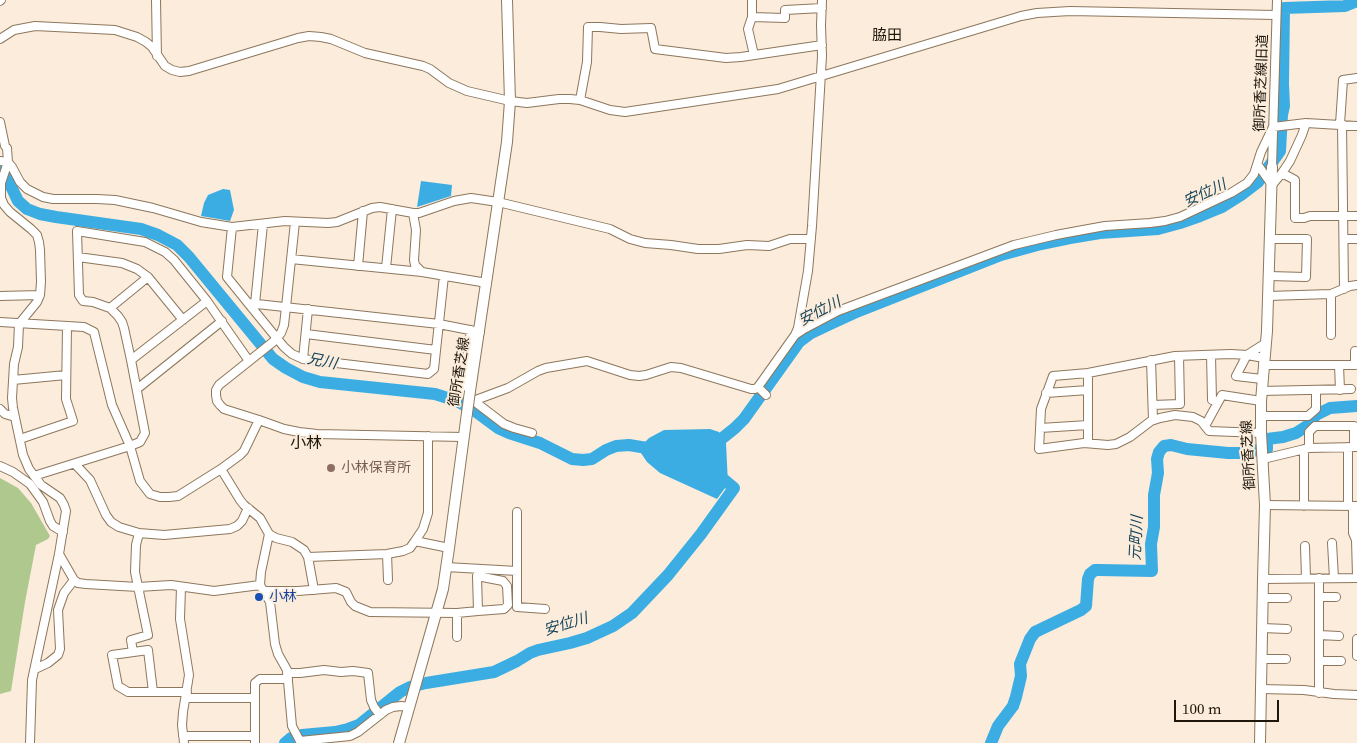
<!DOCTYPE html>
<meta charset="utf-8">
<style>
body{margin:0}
#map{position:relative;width:1357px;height:743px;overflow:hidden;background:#fbecdb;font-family:"Source Serif 4",serif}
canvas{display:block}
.scale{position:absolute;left:1174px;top:700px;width:105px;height:22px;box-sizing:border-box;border:2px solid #1f170c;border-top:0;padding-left:6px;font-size:15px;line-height:18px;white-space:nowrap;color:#1f170c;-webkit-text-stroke:4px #fbecdb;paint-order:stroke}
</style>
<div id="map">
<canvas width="1357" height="743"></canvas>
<div class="scale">100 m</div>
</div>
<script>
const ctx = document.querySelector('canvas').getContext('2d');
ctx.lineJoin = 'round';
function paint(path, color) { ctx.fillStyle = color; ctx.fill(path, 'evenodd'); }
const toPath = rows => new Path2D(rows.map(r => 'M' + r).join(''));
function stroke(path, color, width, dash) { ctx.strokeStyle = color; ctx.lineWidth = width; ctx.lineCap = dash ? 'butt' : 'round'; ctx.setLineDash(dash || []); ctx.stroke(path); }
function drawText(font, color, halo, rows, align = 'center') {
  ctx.font = font + ' "Source Serif 4","Noto Sans JP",serif'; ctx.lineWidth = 4; ctx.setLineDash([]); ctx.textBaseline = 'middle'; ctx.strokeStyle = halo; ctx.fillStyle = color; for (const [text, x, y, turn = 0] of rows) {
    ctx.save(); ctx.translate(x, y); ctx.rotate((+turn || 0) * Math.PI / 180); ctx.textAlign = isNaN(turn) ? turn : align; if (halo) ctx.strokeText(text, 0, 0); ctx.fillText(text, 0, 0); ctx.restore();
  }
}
paint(toPath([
 [0,478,18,488,31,503,50,536,48,539,36,545,25,602,11,691,0,694]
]), '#aec88d');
paint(toPath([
 [421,181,452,185,451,196,417,207],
 [223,189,230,190,234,210,230,221,201,216,204,203,208,195],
 [710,429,719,432,726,443,728,484,717,499,660,473,647,462,641,453,642,445,649,438,664,430]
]), '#3cade2');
stroke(toPath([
 [0,172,8,180,18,201,27,209,40,214,56,217,141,229,158,235,177,245,189,257,273,359,286,368,303,377,320,382,435,394,457,401,475,411,498,428,509,433,540,443,572,459,583,460,592,459,606,450,616,446,629,445,659,450],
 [710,448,735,428,744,419,799,342,811,333,830,324,854,313,1001,255,1041,244,1070,238,1100,233,1158,229,1180,223,1200,216,1222,207,1241,195,1258,182,1280,151,1282,115,1284,106,1283,84,1284,8,1345,6,1357,1],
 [285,743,291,738,302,735,335,732,348,729,359,725,400,692,410,687,426,683,494,672,517,661,530,653,538,650,570,643,587,638,613,626,632,613,668,575,701,534,734,488,715,472],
 [991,743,998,726,1013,706,1016,697,1021,676,1020,664,1030,639,1035,632,1081,610,1086,606,1088,579,1090,574,1095,570,1099,570,1152,571,1151,544,1154,527,1154,495,1158,473,1157,459,1159,452,1164,446,1171,445,1187,449,1228,453,1239,453,1267,449,1267,439,1283,437,1296,433,1307,426,1316,415,1330,408,1357,406]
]), '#3cade2', 12);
const minor = toPath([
 [156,0,157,56],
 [752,0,752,17,748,29,754,55],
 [0,1,1,0],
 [752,17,785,18,785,10,822,8],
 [0,39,14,30,35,26,115,30,137,37,146,42,152,47,165,66,172,70,180,72,189,71,298,38,309,36,321,37,331,39,365,53,423,66,430,69,449,83,467,91,510,101,527,103,559,99,570,99,580,100,610,110,625,112,778,89,1021,16,1037,13,1070,11,1276,15],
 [580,100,587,62,588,27,600,27,621,29,651,28,655,49,726,58,741,57,822,45],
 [0,122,5,146,7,148,8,162,1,183,1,198,4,205,10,212,31,229,37,235,39,242,40,250,41,282,40,295,37,302,19,324,18,347,14,364,12,398,13,408,23,455,29,469,41,485,60,498,64,505,66,511,59,554,32,680,30,743],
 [1340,124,1343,80,1357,78],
 [1342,124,1344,289],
 [0,161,8,162,12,167,20,182,27,189,43,197,53,199,97,199,115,200,153,208,201,222,232,227,285,221,328,223,337,222,372,208,380,207,413,213,419,213,454,201,471,198,498,202,610,229,630,239,645,243,671,245,698,249,719,249,747,245,769,246,790,239,811,239],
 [1258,165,1272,185,1282,173,1290,161,1302,135,1306,123,1357,126],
 [1272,167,1277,0],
 [1282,173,1295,180,1295,218,1304,218,1310,216,1357,216],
 [413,213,416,230,414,260,415,265,422,272],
 [295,222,286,307,284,325,281,333,273,342,219,385,216,390,216,395,217,401,220,405,224,409,259,420,284,429,299,432,317,434,463,437],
 [232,227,227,277,248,303,439,324,480,332],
 [1344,239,1357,239],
 [78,257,122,263,137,269,148,277,183,320],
 [291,259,422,272,487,283],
 [358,266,363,211],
 [386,268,392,209],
 [1269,276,1306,277,1307,239,1270,239],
 [0,296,40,295],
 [1268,296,1331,294,1350,286,1357,285],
 [248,303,284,347,292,354,303,359],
 [255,304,263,224],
 [110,308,148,277],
 [308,309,303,359,428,374,434,369,444,276],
 [0,322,84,327,94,332,112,405,130,446,140,481,150,494,160,497,169,497,178,496,221,469,240,455,244,451,259,420],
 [471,330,462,392,504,424,514,428,532,433],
 [306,334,436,350],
 [795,335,798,328,808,271,812,226,822,56,821,25,822,0],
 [1331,335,1331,294],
 [1211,355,1212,400],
 [131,360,207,301],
 [1151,360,1153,420],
 [1263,365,1355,365,1355,351],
 [1339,365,1340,390],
 [1088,373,1088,443],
 [1262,379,1236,376,1247,355,1266,343],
 [13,380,66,375],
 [758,387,766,395],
 [137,389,222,321],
 [1261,391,1351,389],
 [1046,393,1088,390],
 [473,401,508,388,538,371,546,368,587,361,630,375,639,376,646,375,671,367,681,368,751,389,755,389,758,387,795,335,804,329,838,311,1014,245,1056,235,1083,230,1105,226,1150,223,1165,221,1180,217,1231,193,1247,183,1254,174,1261,152,1273,127,1306,123],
 [1153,405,1180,404,1179,356],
 [0,409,5,414,15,417],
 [1261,416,1308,416,1316,409,1316,390],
 [1205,426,1222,395,1261,401],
 [1040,428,1088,425],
 [1261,433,1209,431,1201,421,1193,417,1175,415,1160,418,1151,421,1130,437,1116,444,1108,445,1084,443,1039,449,1041,409,1053,376,1088,373,1175,356,1231,354,1247,355,1264,358],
 [20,439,73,421,66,399,67,326],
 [1348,447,1348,506],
 [1309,448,1309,432,1315,426,1354,426,1354,447],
 [1263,459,1309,448,1357,447],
 [75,464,90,480,106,515,111,522,119,527,139,533,164,535,230,529,237,526,242,521,248,508],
 [0,466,13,472,30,484,43,502,50,521,53,526,63,532],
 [221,469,240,500,244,505,260,518,269,534,276,538,292,542,304,550,308,557,314,590],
 [34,476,130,446,140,442,145,433,131,360,124,328,122,322,118,316,110,308,93,302,83,301,79,295,77,231,145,242,165,252,174,260,207,301,249,361],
 [1265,505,1357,506],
 [1304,506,1304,449],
 [1353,506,1353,533,1356,540,1357,576],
 [517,512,517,607,545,609],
 [269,534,261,572,260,585,270,602,275,644,278,654,287,670,292,726,301,743],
 [415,541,449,548],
 [1332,543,1334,578],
 [1305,546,1306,578],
 [59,554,74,580,78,583,86,584,138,587,171,585,214,591,260,585],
 [387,554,388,580],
 [308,557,387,554,403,551,410,548,415,541,423,529,428,513,428,436],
 [446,567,517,571],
 [1319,578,1319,693],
 [1263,579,1357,578],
 [181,587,180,619,189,675,183,712,182,725,184,743],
 [263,591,298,591,336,588,346,592,351,602,355,606,370,612,457,613,478,611,504,609,508,605,507,586,503,581,477,576,478,611],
 [1319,597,1336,597],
 [1262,598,1287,598],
 [1262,628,1287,629],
 [1319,635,1339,636],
 [457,637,457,613],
 [1357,639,1357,656],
 [133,652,131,640,148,635,135,572,136,545,139,533],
 [1261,659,1286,659],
 [1319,661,1341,661],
 [35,669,48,663,58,655,60,649,58,610,64,593,74,580],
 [287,673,300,673,324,670,341,672,353,671,368,673,371,700,374,707,380,715],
 [1261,689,1304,690,1334,694,1357,695],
 [153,692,148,650,112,655,118,686,128,692,187,692],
 [186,698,255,698],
 [183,736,255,736],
 [300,741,350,736,358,732,386,710,393,707,401,706,409,707],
 [255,743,255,683,260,679,288,679]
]);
const major = toPath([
 [470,391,507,142,510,101,507,0],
 [399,743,443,589,449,548,467,413],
 [1260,743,1263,579,1265,505,1261,433,1261,401,1267,331,1272,167]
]);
stroke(minor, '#8d775d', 10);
stroke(major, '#8d775d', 12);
stroke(minor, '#fff', 8);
stroke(major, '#fff', 10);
const majorBridge = toPath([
 [467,413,470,391]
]);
stroke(majorBridge, '#8d775d', 12, []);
stroke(majorBridge, '#fff', 10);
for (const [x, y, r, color] of [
 [331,468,5,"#8d6e63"],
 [259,597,5,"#1a4fb4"]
]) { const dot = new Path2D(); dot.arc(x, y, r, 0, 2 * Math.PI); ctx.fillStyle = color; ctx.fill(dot); stroke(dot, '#fbecdb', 2); }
drawText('14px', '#1f170c', '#fbecdb', [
 ["御所香芝線旧道",1262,83,-88],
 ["御所香芝線",460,372,-81],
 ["御所香芝線",1249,455,-93]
]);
drawText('14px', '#785e54', '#fbecdb', [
 ["小林保育所",341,468]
], 'left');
drawText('14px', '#164399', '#fbecdb', [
 ["小林",269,597]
], 'left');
drawText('15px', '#1f170c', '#fbecdb', [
 ["脇田",887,36]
]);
drawText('italic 15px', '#17455b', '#fbecdb', [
 ["安位川",1205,194,-25],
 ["安位川",820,312,-27],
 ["兄川",322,362,11],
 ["元町川",1137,538,-87],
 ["安位川",566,625,-17]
]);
drawText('16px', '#1f170c', '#fbecdb', [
 ["小林",306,444]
]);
</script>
